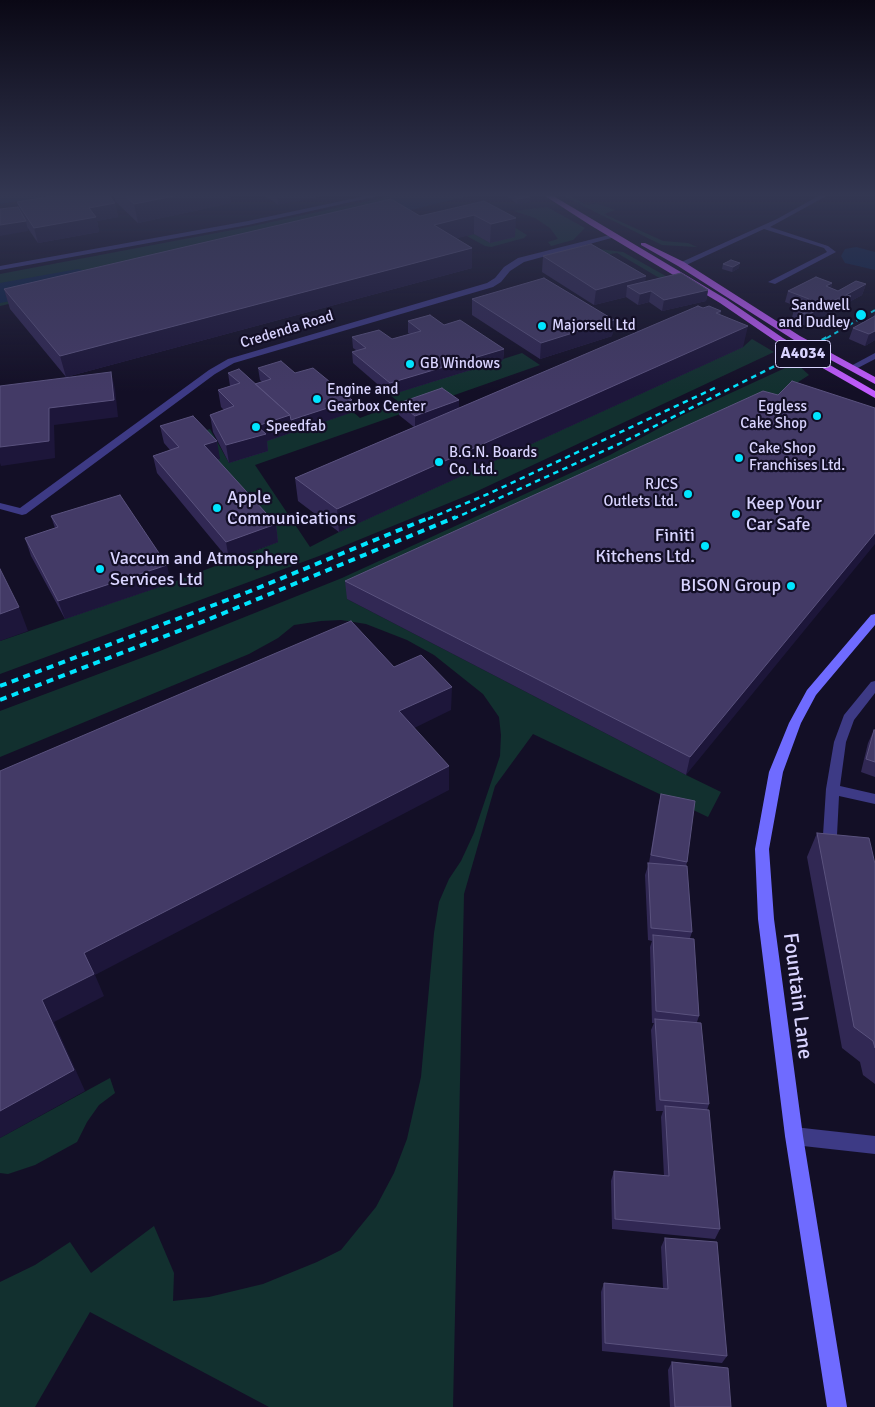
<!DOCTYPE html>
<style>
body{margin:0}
canvas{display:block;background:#130f26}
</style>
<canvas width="875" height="1407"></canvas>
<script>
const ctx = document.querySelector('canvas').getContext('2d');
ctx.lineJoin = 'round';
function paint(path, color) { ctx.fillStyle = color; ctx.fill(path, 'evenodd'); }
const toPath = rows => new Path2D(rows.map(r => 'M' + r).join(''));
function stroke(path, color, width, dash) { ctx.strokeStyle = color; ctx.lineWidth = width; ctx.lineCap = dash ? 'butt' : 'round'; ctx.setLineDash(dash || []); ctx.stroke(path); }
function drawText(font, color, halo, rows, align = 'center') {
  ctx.font = font + ' Signika,sans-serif'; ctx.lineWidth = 4.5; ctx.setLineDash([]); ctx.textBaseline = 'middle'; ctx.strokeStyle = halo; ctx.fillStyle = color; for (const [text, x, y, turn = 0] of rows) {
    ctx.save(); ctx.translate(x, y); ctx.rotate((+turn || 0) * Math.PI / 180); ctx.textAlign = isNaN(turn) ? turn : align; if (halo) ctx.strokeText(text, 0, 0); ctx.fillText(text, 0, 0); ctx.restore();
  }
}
paint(toPath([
 [401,194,477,194,0,306,0,274,248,227],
 [559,194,566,194,587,205,596,203,615,210,604,214,663,241,688,243,697,247,662,245],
 [547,207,585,228,573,240,551,246,548,242,558,239,550,228,535,218,514,211],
 [509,224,527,235,524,238,491,247,485,246,467,236,474,234,490,243],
 [590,248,623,252,680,284,673,286,617,253,604,255],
 [752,339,774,352,471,494,319,556,0,674,0,641,171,583,278,542,207,463,220,458,197,433,210,429,229,463,259,443,353,412,360,418,400,403,390,395,522,353,540,365,255,465,310,547,339,532,743,347],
 [796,363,809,375,758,408,347,599,686,775,721,792,708,817,533,734,495,786,464,894,453,1407,269,1407,90,1312,35,1407,0,1407,0,1282,35,1265,70,1242,91,1273,154,1226,174,1273,173,1301,209,1297,263,1284,317,1262,341,1250,376,1207,394,1173,407,1139,421,1077,434,933,439,902,449,879,461,861,474,833,500,756,501,735,499,717,483,694,434,655,407,640,366,624,341,620,321,621,294,625,278,638,249,654,0,757,0,711,160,651,342,578,610,455,683,415],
 [110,1078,115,1093,99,1105,87,1122,77,1142,35,1165,8,1174,0,1173,0,1138]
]), '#12302f');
paint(toPath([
 [0,194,71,194,0,204]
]), '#0c2248');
paint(toPath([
 [407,194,454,194,450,200,328,232,318,229,314,223,318,217,407,194],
 [856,247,875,252,875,270,845,263,841,256,845,249,856,247],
 [78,269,89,272,94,279,89,286,0,303,0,283,78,269]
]), '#0c2248');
paint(toPath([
 [374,194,387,194,248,225,0,270,0,266,248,221,374,194],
 [822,194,830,194,770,227,828,246,836,252,775,284,768,282,827,252,824,248,764,229,684,266,677,264,777,219,822,194],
 [613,234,615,235,615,237,524,262,510,271,501,282,493,287,234,363,215,374,26,514,22,515,0,509,0,503,20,508,209,370,228,359,487,283,495,278,504,267,518,258,613,234],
 [875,353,875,359,854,370,847,368,875,353],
 [875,681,875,693,854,720,846,742,840,786,875,794,875,804,839,796,837,835,835,839,830,841,825,839,823,835,826,789,834,742,844,715,871,682,875,681],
 [794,1127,875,1136,875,1154,794,1145,788,1142,785,1136,788,1130,794,1127]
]), '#3d3a85');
paint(toPath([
 [875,614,875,625,816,695,801,723,783,772,769,849,774,919,803,1136,847,1407,827,1407,785,1136,758,919,755,849,769,772,789,723,807,690,871,615,875,614]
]), '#6f6bff');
paint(toPath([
 [542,194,550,194,726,299,783,338,875,391,875,398,777,342,720,303,590,225,542,194],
 [641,243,645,243,684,262,800,336,875,377,875,384,794,340,678,266,641,245,641,243]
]), '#c25bff');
stroke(toPath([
 [827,338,875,310]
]), '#00e5ff', 2, [4.5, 4]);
stroke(toPath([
 [428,519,488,494,717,387],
 [453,519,619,444,789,359,829,336]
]), '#00e5ff', 2.5, [5.5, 4.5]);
stroke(toPath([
 [0,686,248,592,431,517],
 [0,700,207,620,456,517]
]), '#00e5ff', 4, [7, 5.5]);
paint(toPath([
 [113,194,239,194,230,196,231,203,138,223,115,201],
 [263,194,326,194,326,195,278,205],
 [504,194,526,194,530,197,530,202,517,204],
 [484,201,515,237,490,243,474,234,456,238,472,248,472,268,66,377,10,309,4,289,420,216],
 [17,202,115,203,118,217,97,221,99,232,38,243,27,227,28,231],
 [543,256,645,282,708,290,706,301,662,311,649,302,638,305,626,297,594,305,542,272],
 [723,264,739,268,732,272,722,269],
 [832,283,831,288,838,291,866,284,862,295,849,302,848,308,841,311,836,309,806,326,791,321,794,310,799,307,785,302,788,291],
 [472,299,614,320,612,336,540,359,472,315],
 [703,308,721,311,720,315,743,347,339,532,298,501,295,478,414,427,399,415,399,403,459,400,459,408],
 [875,313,875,340,865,346,849,339,853,328,874,316],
 [408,321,444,325,504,349,503,360,390,395,353,363,352,352,356,350,353,348,352,337,392,339,410,334,408,333],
 [258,368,295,373,352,400,353,412,267,441,268,451,229,463,213,432,210,415,224,410,221,407,218,390,230,386,228,373,255,384,262,382,260,380],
 [778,395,875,408,686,775,347,599,345,581],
 [160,426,220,459,217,460,276,524,278,542,229,560,157,473,153,456,170,450,164,443],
 [51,516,171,583,65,619,31,556,25,538,55,528],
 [874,730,875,730,875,777,861,772,868,743],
 [661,794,687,862,686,866,692,932,690,938,699,1016,697,1022,709,1104,707,1110,720,1229,715,1239,612,1229,611,1181,614,1171,664,1176,661,1117,663,1111,656,1111,651,1030,654,1023,652,1023,650,947,652,941,648,940,645,875,649,863,658,807],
 [817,833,875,864,875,1084,863,1075,860,1062,842,1048,807,857],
 [665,1238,727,1356,722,1363,602,1351,601,1292,604,1283,663,1288,661,1247],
 [672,1362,731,1407,670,1407,668,1370]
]), '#312854');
paint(toPath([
 [184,194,239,194,230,196,231,203,138,223,134,204],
 [277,194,326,194,326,195,278,205],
 [530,197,530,202,517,204,517,199],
 [115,203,118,217,97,221,99,232,38,243,34,228,89,208],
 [474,215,474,234,434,244,434,225],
 [516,218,515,237,490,243,491,224],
 [26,221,28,231,0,236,0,225],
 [472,248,472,268,66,377,60,356],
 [740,263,739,268,732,272,733,267],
 [646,276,644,292,627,286,626,297,594,305,596,290],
 [832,283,829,294,826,286],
 [866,284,862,295,849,302,848,308,841,311,846,295],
 [708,290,706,301,662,311,664,300],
 [651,291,649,302,638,305,640,294],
 [839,298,836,309,806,326,808,315],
 [614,320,612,336,540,359,541,343],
 [748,326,743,347,339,532,337,509],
 [875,331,875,340,865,346,869,334],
 [504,349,503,360,390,395,390,383],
 [111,372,115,389,118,417,54,425,55,458,1,466,0,463,0,447,49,408],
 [352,400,353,412,267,441,268,451,229,463,226,445,257,426,290,415],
 [459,400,459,412,415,428,415,416],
 [217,441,220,459,207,463,204,445],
 [276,524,278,542,229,560,226,542],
 [875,533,875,544,686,775,690,757],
 [167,565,171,583,65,619,58,601],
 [19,607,28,631,0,641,0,614],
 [452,687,451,710,400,735,399,711],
 [449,766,449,790,95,975,104,996,54,1022,85,1091,0,1138,0,1111,42,1000,84,953]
]), '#1d163a');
const building = toPath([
 [65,194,108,194,115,203,89,208,96,217,34,228,17,202,65,194],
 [123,194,184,194,134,204,123,194],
 [511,194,526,194,530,197,517,199,511,194],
 [391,199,420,216,484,201,516,218,491,224,474,215,434,225,472,248,60,356,4,289,391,199],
 [18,207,26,221,0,225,0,209,18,207],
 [591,244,646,276,596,290,543,256,591,244],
 [731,260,740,263,733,267,723,264,731,260],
 [681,273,708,290,664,300,651,291,640,294,627,286,681,273],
 [816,277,832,283,826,286,838,291,856,281,866,284,846,295,851,296,845,300,839,298,808,315,794,310,807,302,809,299,788,291,816,277],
 [544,278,614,320,541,343,472,299,544,278],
 [698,306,703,308,709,306,721,311,716,313,748,326,337,509,295,478,698,306],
 [430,315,444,325,460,320,504,349,390,383,352,352,366,348,352,337,379,330,392,339,421,331,408,321,430,315],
 [875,316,875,331,869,334,853,328,875,316],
 [281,361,295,373,313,368,352,400,291,420,290,415,255,384,271,379,258,368,281,361],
 [239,369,290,415,257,426,266,434,226,445,210,415,234,406,218,390,240,383,228,373,239,369],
 [111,372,114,400,49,408,49,441,0,447,0,386,111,372],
 [792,381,875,408,875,533,690,757,345,581,763,391,778,395,792,381],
 [442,388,459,400,415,416,399,403,442,388],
 [193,416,217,441,204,445,276,524,226,542,153,456,179,447,160,426,193,416],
 [120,495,167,565,58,601,25,538,58,527,51,516,120,495],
 [0,569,19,607,0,614,0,569],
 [351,621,394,667,421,655,452,687,399,711,449,766,84,953,94,974,42,1000,74,1070,0,1111,0,771,351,621],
 [874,730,875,730,875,762,866,759,874,730],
 [661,794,695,801,687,862,651,855,661,794],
 [817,833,869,838,875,864,875,1048,873,1041,854,1027,817,833],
 [648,863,687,866,692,932,651,928,648,863],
 [653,935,694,939,699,1016,656,1011,653,935],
 [655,1019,701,1023,709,1104,660,1100,655,1019],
 [665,1106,709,1110,720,1229,615,1219,614,1171,669,1176,665,1106],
 [665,1238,717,1242,727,1356,605,1343,604,1283,668,1289,665,1238],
 [672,1362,728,1368,731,1407,675,1407,672,1362]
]);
paint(building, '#433a66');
stroke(building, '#5a527e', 1);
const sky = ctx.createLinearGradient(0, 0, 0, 391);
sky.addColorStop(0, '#0a0815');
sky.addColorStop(0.5, '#333752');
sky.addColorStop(1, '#33375200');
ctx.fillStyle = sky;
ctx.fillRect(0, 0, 875, 391);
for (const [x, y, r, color] of [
 [861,315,6,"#00e5ff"],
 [542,326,5,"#00e5ff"],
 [410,364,5,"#00e5ff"],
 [317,399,5,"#00e5ff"],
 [817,416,5,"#00e5ff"],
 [256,427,5,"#00e5ff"],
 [739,458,5,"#00e5ff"],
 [439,462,5,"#00e5ff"],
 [688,494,5,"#00e5ff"],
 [217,508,5,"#00e5ff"],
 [736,514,5,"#00e5ff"],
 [705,546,5,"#00e5ff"],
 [100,569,5,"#00e5ff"],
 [791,586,5,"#00e5ff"]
]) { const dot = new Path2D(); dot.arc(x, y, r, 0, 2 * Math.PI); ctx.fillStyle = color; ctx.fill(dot); stroke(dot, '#130f26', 2); }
drawText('15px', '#d9d4ff', '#130f26', [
 ["Sandwell",850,306,"right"],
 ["and Dudley",850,323,"right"],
 ["Majorsell Ltd",552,326],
 ["GB Windows",420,364],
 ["Engine and",327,390],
 ["Gearbox Center",327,407],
 ["Eggless",807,407,"right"],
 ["Cake Shop",807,424,"right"],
 ["Speedfab",266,427],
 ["Cake Shop",749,449],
 ["Franchises Ltd.",749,466],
 ["B.G.N. Boards",449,453],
 ["Co. Ltd.",449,470],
 ["RJCS",678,485,"right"],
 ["Outlets Ltd.",678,502,"right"]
], 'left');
drawText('15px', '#d9d4ff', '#130f26', [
 ["Credenda Road",287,330,-17]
]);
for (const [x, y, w] of [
 [803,354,55]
]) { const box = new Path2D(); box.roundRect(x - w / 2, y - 13.5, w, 27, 4); ctx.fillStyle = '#130f26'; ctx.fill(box); stroke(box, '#d9d4ff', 1); }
drawText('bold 16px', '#d9d4ff', null, [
 ["A4034",803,354]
]);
drawText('18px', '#d9d4ff', '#130f26', [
 ["Apple",227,498],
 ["Communications",227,519],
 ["Keep Your",746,504],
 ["Car Safe",746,525],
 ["Finiti",695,536,"right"],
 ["Kitchens Ltd.",695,557,"right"],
 ["Vaccum and Atmosphere",110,559],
 ["Services Ltd",110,580],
 ["BISON Group",781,586,"right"]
], 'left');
drawText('21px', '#d9d4ff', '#130f26', [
 ["Fountain Lane",797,996,83]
]);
</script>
